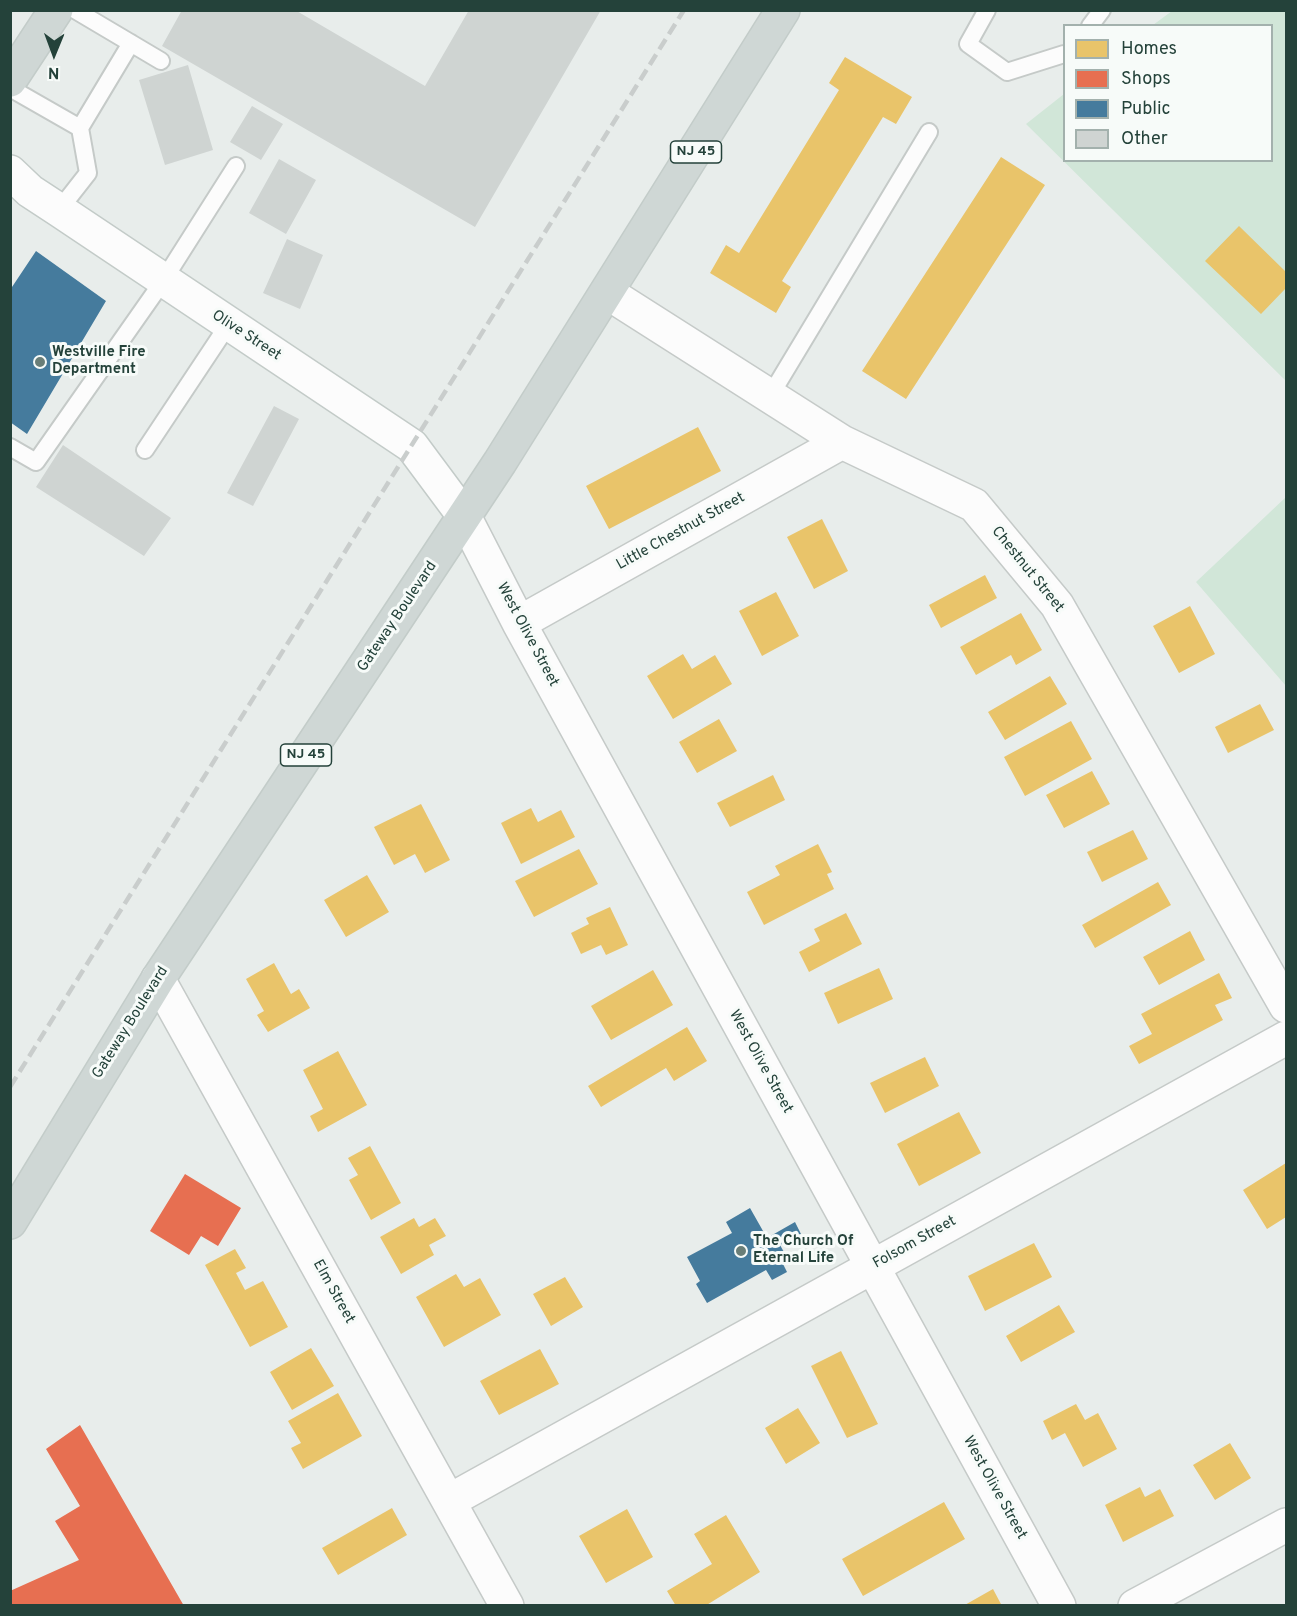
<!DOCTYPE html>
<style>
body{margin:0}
#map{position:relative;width:1297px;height:1616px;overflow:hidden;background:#e8edeb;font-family:Overpass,sans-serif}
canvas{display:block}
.frame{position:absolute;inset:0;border:12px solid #24423a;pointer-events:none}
.legend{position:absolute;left:1063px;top:24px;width:210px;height:138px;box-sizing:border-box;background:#f7fbf9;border:2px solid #a3b1ad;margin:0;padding:8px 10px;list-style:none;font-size:18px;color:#24423a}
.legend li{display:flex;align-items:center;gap:12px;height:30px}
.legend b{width:30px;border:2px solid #a3b1ad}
.north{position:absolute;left:24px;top:24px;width:60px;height:60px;-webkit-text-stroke:4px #f7fbf9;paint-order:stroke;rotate:181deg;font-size:16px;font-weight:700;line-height:24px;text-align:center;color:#24423a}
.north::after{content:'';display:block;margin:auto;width:21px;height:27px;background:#24423a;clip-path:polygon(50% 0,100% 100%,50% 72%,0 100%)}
</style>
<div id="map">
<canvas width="1297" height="1616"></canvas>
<div class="frame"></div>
<ul class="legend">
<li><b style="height:16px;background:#e9c46a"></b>Homes</li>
<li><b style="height:16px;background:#e76f51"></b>Shops</li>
<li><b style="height:16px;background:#457b9d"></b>Public</li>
<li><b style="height:16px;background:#cfd4d2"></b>Other</li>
</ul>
<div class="north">N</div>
</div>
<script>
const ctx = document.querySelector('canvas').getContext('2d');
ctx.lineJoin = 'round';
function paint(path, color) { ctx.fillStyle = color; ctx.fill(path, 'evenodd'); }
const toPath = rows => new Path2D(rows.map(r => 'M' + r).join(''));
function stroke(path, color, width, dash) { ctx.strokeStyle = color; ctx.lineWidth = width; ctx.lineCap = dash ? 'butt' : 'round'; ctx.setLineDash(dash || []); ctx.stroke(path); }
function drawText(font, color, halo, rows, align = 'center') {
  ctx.font = font + ' Overpass,sans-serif'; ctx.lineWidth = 6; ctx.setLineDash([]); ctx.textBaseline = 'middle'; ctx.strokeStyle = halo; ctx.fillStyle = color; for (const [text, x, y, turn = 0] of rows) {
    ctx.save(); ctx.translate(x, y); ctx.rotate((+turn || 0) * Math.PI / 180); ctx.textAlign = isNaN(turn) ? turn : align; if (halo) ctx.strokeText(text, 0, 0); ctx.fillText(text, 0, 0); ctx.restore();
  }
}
paint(toPath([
 [1172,11,1286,11,1286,381,1026,124,1064,94,1064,160,1272,160,1272,26,1153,25],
 [1286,497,1286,686,1196,582]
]), '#d1e6d8');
paint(toPath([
 [845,57,912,97,896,124,883,117,782,281,791,287,776,313,710,273,726,245,739,253,839,90,829,83],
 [1001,157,1045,185,906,399,862,371],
 [1239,226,1286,272,1286,288,1261,314,1205,261],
 [698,427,721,471,609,529,586,486],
 [822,519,848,571,814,589,787,537],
 [985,575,997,598,941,628,929,605],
 [776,592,799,636,762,656,739,611],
 [1190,606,1215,654,1179,673,1153,626],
 [1021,613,1042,650,1016,665,1011,655,976,675,960,647],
 [683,654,692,669,715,655,732,684,673,719,647,676],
 [1050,676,1067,704,1005,740,988,712],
 [1260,704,1274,730,1228,753,1215,727],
 [719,719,737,751,697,773,679,742],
 [1071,721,1092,759,1025,796,1004,757],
 [1092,771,1110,804,1064,828,1046,795],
 [773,775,785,800,730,827,717,803],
 [421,804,450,860,425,873,415,854,394,865,374,827],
 [531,808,538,822,561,810,575,837,521,864,501,823],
 [1133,830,1148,859,1102,882,1087,852],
 [818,844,832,872,827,874,834,889,764,925,747,892,780,875,775,866],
 [579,849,598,884,534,917,515,881],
 [367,875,389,912,346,937,324,900],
 [1158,882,1171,905,1095,948,1082,925],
 [610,907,628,945,606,955,601,945,581,954,571,933,589,924,586,918],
 [846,913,862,944,809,972,799,952,820,941,814,929],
 [1190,931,1205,960,1159,985,1143,957],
 [274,963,291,994,299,989,310,1008,268,1032,257,1015,264,1011,246,979],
 [879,968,893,999,838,1024,824,993],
 [653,970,673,1005,611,1040,591,1006],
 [1219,973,1232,998,1215,1005,1223,1020,1139,1064,1129,1046,1152,1034,1141,1014],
 [687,1027,707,1061,674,1081,666,1068,601,1107,588,1086],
 [338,1051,367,1105,318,1132,310,1116,323,1109,303,1070],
 [925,1057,939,1086,885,1113,870,1083],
 [959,1112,981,1153,919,1186,897,1144],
 [370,1146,401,1203,371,1220,349,1180,358,1175,348,1158],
 [1286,1163,1286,1217,1267,1229,1243,1190],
 [414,1218,419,1227,435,1218,446,1236,429,1245,434,1255,401,1274,380,1237],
 [1034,1243,1052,1277,985,1311,968,1276],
 [235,1249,246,1268,236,1273,245,1290,263,1281,288,1327,250,1347,205,1265],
 [456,1274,464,1287,480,1278,501,1315,444,1347,416,1297],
 [565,1277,583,1307,551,1326,533,1294],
 [1059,1305,1075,1332,1021,1362,1006,1336],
 [311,1348,334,1386,292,1410,270,1372],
 [540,1349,559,1384,499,1415,480,1381],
 [841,1351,878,1424,847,1438,811,1366],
 [338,1393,362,1436,303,1469,291,1448,301,1443,288,1421],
 [1076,1404,1085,1420,1098,1413,1117,1449,1083,1467,1065,1433,1052,1440,1043,1421],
 [798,1408,820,1443,786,1464,765,1428],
 [1230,1443,1251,1478,1215,1500,1193,1465],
 [1140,1487,1145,1497,1160,1489,1174,1516,1123,1542,1105,1505],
 [944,1502,965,1539,863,1596,842,1559],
 [392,1508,407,1535,338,1575,322,1548],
 [627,1509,653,1557,606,1583,579,1536],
 [726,1515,760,1572,705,1606,676,1606,667,1591,712,1564,694,1534],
 [993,1589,1002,1606,963,1606]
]), '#e9c46a');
paint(toPath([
 [185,1174,241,1208,218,1246,201,1236,189,1255,150,1231],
 [80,1425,184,1606,10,1606,10,1591,79,1560,55,1521,80,1506,46,1449]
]), '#e76f51');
paint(toPath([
 [36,251,106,301,27,434,10,422,10,290],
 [750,1208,767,1238,795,1222,801,1234,780,1245,789,1261,783,1264,787,1272,772,1280,766,1270,707,1303,696,1284,700,1281,687,1257,732,1233,726,1222]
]), '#457b9d');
paint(toPath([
 [182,10,295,10,425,86,469,10,601,10,475,227,162,46],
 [188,65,213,150,165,165,139,80],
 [252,106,283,124,261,160,230,142],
 [279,159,316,180,286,234,249,213],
 [287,239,323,255,300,309,263,293],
 [274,406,299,419,253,506,227,493],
 [63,445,171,518,144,556,36,487]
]), '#cfd4d2');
const lane = toPath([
 [75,10,161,61],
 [987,10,968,44,1007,72,1064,54],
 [1090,26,1102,10],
 [10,88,80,128,88,173,59,210],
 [80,128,131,43],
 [770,396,929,132],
 [10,447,36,462,163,281,236,166],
 [145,450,228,325]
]);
const street = toPath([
 [608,293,842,442,974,505,1057,605,1286,1006],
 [464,516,519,623,1059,1606],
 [519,623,842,442],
 [158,979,507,1606],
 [449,1501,1286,1038],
 [1135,1606,1286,1525]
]);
const secondary = toPath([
 [10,172,30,191,59,210,412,446,464,516]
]);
const primary = toPath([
 [10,80,56,10],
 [10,1222,158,979,500,462,783,10]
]);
stroke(lane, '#c5cac8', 20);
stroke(street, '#c5cac8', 36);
stroke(secondary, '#c3cbc8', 36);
stroke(primary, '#c3ccc9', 36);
stroke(lane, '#fcfcfc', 16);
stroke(street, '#fcfcfc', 33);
stroke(secondary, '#fcfcfc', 33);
stroke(primary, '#cfd7d5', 33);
stroke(toPath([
 [10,1087,684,10]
]), '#c9cdcc', 4.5, [12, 6]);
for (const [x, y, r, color] of [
 [40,362,6,"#697e78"],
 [741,1251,6,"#697e78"]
]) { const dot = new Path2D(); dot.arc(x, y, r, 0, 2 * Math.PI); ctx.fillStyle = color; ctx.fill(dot); stroke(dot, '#f7fbf9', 2); }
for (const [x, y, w] of [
 [696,152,51],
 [306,755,51]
]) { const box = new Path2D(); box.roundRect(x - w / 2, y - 11, w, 22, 4.5); ctx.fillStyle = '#f7fbf9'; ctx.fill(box); stroke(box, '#24423a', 1.5); }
drawText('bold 14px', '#24423a', null, [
 ["NJ 45",696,152],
 ["NJ 45",306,755]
]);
drawText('15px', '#24423a', '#f7fbf9', [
 ["Olive Street",246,336,33],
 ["Little Chestnut Street",681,532,-29],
 ["Chestnut Street",1027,570,51],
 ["Gateway Boulevard",398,617,-56],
 ["West Olive Street",527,635,62],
 ["Gateway Boulevard",131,1023,-58],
 ["West Olive Street",760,1062,61],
 ["Folsom Street",915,1243,-29],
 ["Elm Street",333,1292,61],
 ["West Olive Street",994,1488,61]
]);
drawText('bold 15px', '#24423a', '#f7fbf9', [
 ["Westville Fire",52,353],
 ["Department",52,370],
 ["The Church Of",753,1242],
 ["Eternal Life",753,1259]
], 'left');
</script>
